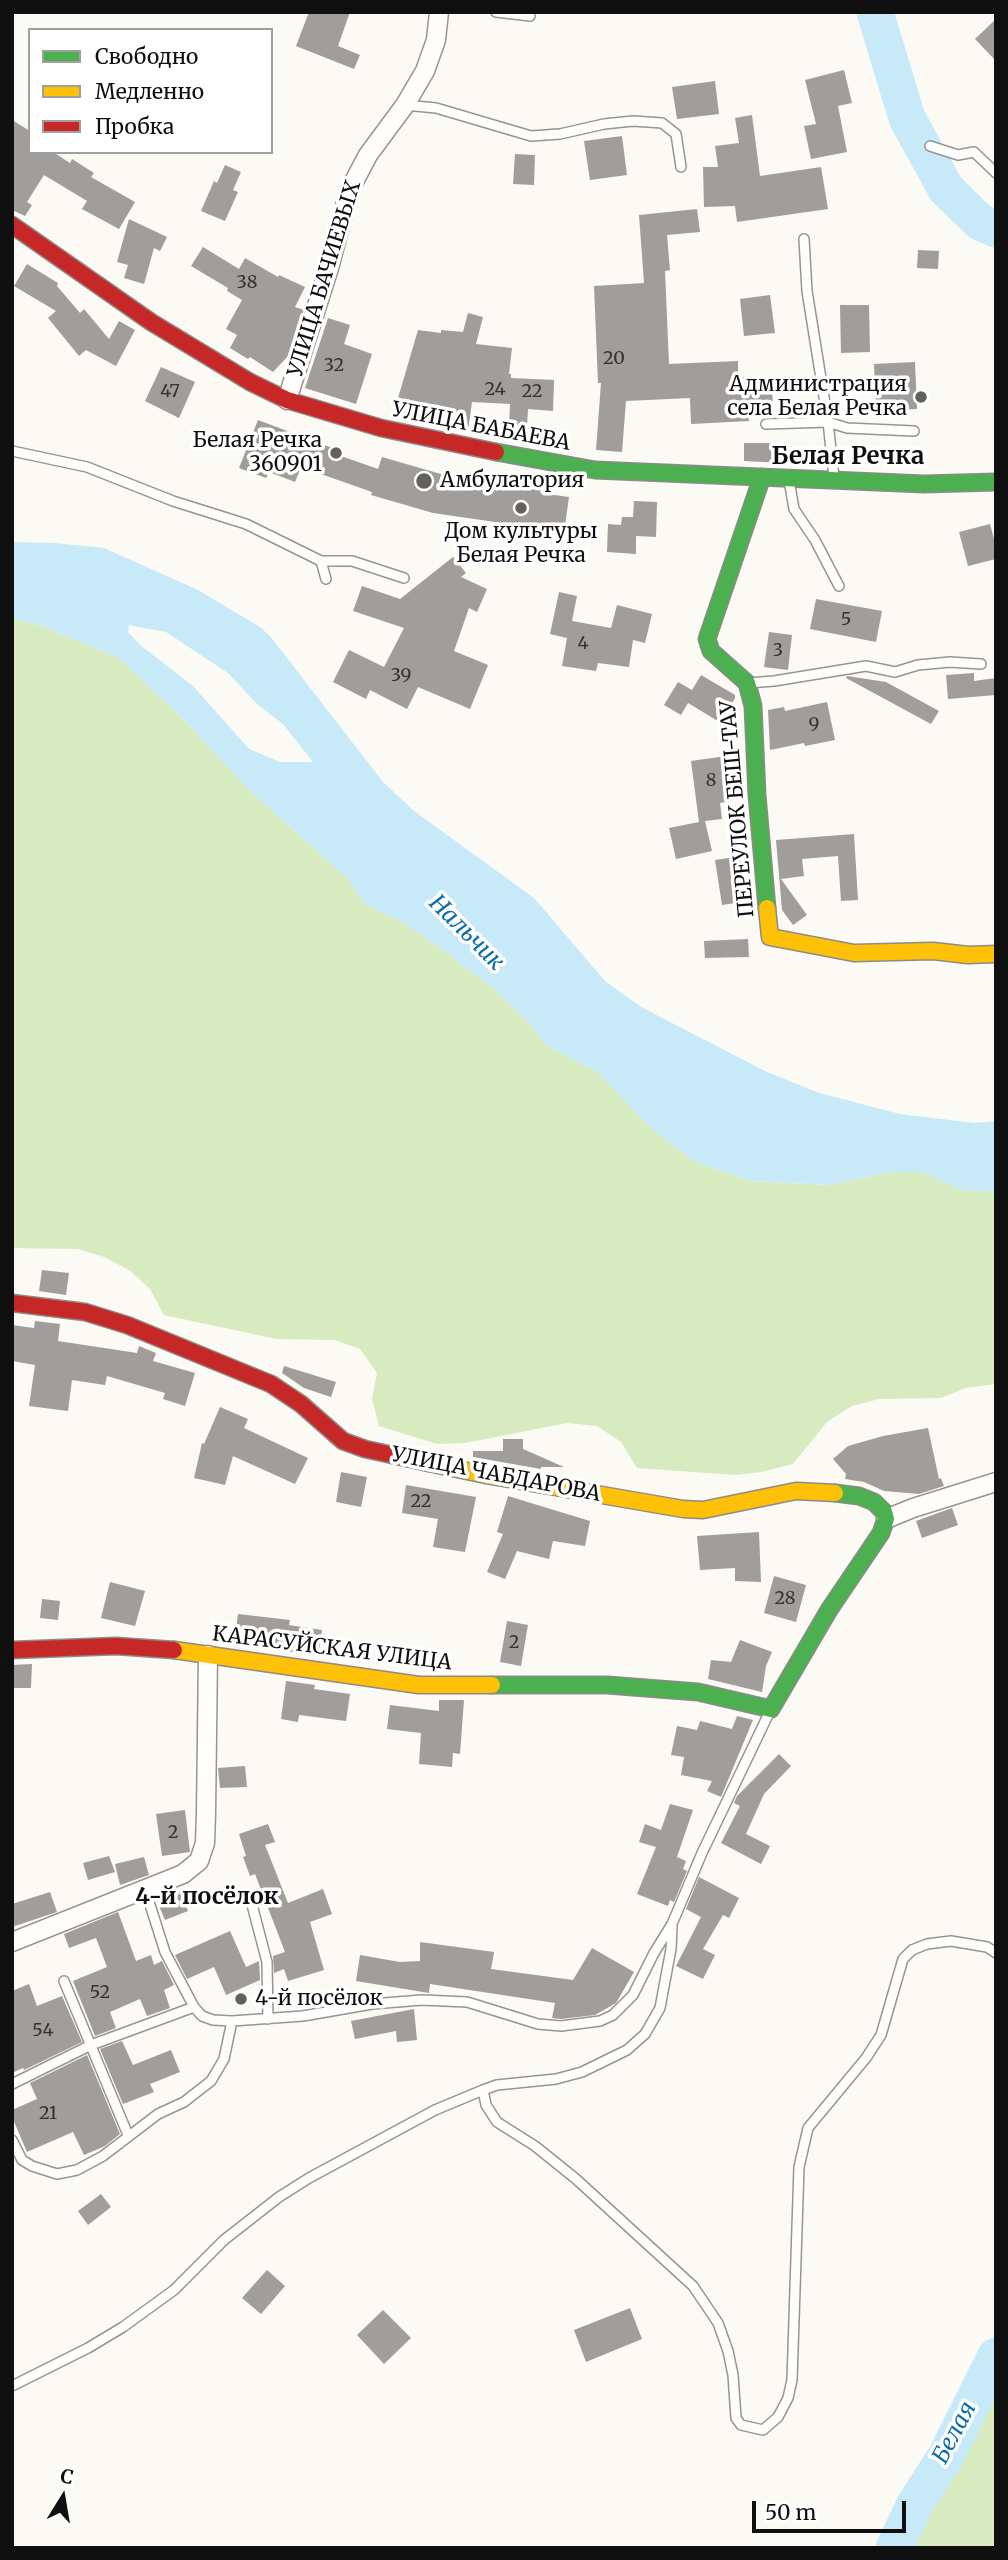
<!DOCTYPE html>
<meta charset="utf-8">
<style>
body{margin:0}
#map{position:relative;width:1008px;height:2560px;overflow:hidden;background:#fcfaf4;font-family:Merriweather,serif}
canvas{display:block}
.frame{position:absolute;inset:0;border:14px solid #0f0f0f;pointer-events:none}
.legend{position:absolute;left:28px;top:28px;width:245px;height:126px;box-sizing:border-box;background:#fff;border:2px solid #9f9f9f;margin:0;padding:9px 12px;list-style:none;font-size:21px;color:#0f0f0f}
.legend li{display:flex;align-items:center;gap:14px;height:35px}
.legend b{width:35px;border:2px solid #9f9f9f}
.north{position:absolute;left:28px;top:2462px;width:70px;height:70px;-webkit-text-stroke:5px #fff;paint-order:stroke;rotate:11deg;font-size:19px;font-weight:700;line-height:28px;text-align:center;color:#0f0f0f}
.north::after{content:'';display:block;margin:auto;width:24px;height:32px;background:#0f0f0f;clip-path:polygon(50% 0,100% 100%,50% 72%,0 100%)}
.scale{position:absolute;left:752px;top:2501px;width:154px;height:32px;box-sizing:border-box;border:4px solid #0f0f0f;border-top:0;padding-left:9px;font-size:21px;line-height:24px;white-space:nowrap;color:#0f0f0f;-webkit-text-stroke:5px #fff;paint-order:stroke}
</style>
<div id="map">
<canvas width="1008" height="2560"></canvas>
<div class="frame"></div>
<ul class="legend">
<li><b style="height:9px;background:#4caf50"></b>Свободно</li>
<li><b style="height:9px;background:#ffc107"></b>Медленно</li>
<li><b style="height:9px;background:#c62828"></b>Пробка</li>
</ul>
<div class="north">С</div>
<div class="scale">50 m</div>
</div>
<script>
const ctx = document.querySelector('canvas').getContext('2d');
ctx.lineJoin = 'round';
function paint(path, color) { ctx.fillStyle = color; ctx.fill(path, 'evenodd'); }
const toPath = rows => new Path2D(rows.map(r => 'M' + r).join(''));
function stroke(path, color, width, dash) { ctx.strokeStyle = color; ctx.lineWidth = width; ctx.lineCap = dash ? 'butt' : 'round'; ctx.setLineDash(dash || []); ctx.stroke(path); }
function drawText(font, color, halo, rows, align = 'center') {
  ctx.font = font + ' Merriweather,serif'; ctx.lineWidth = 7; ctx.setLineDash([]); ctx.textBaseline = 'middle'; ctx.strokeStyle = halo; ctx.fillStyle = color; for (const [text, x, y, turn = 0] of rows) {
    ctx.save(); ctx.translate(x, y); ctx.rotate((+turn || 0) * Math.PI / 180); ctx.textAlign = isNaN(turn) ? turn : align; if (halo) ctx.strokeText(text, 0, 0); ctx.fillText(text, 0, 0); ctx.restore();
  }
}
paint(toPath([
 [12,619,42,626,119,658,182,718,250,791,348,879,366,905,401,921,440,948,488,984,525,1018,545,1045,596,1071,651,1128,693,1161,751,1181,829,1185,893,1172,922,1172,965,1191,996,1191,996,1384,966,1388,941,1398,879,1399,852,1406,827,1422,793,1464,761,1472,735,1475,637,1468,621,1442,597,1426,567,1423,465,1443,437,1444,379,1426,372,1399,377,1373,360,1349,334,1340,276,1339,164,1315,150,1289,129,1270,104,1257,78,1249,12,1248],
 [996,2356,996,2548,894,2548,915,2504,946,2456]
]), '#d8ebc0');
paint(toPath([
 [12,542,54,543,104,548,198,590,260,627,270,636,383,782,414,811,534,898,605,981,641,1007,765,1071,819,1093,900,1114,974,1123,996,1121,996,1191,965,1191,922,1172,893,1172,829,1185,751,1181,693,1161,651,1128,596,1071,545,1045,525,1018,488,984,440,948,401,921,366,905,348,879,250,791,182,718,119,658,42,626,12,619],
 [129,625,166,632,228,673,257,704,283,724,313,762,280,762,249,749,193,686,140,645,128,632]
]), '#c8e9f8');
stroke(toPath([
 [875,12,907,118,946,189,980,222,996,229],
 [894,2548,915,2504,946,2456,996,2356]
]), '#c8e9f8', 37);
paint(toPath([
 [309,12,350,12,338,46,360,55,354,69,296,46],
 [996,19,996,61,975,39],
 [844,70,852,103,838,106,847,152,811,159,804,126,816,124,805,80],
 [715,81,719,114,677,119,672,87],
 [752,115,760,176,821,167,828,209,737,222,735,206,704,207,703,167,718,167,715,146,739,143,735,118],
 [12,120,30,131,30,152,53,152,70,163,72,159,94,173,91,177,135,202,119,229,82,209,87,201,44,175,27,202,32,205,25,216,12,210],
 [622,136,627,175,590,180,584,141],
 [515,154,535,155,534,185,513,184],
 [225,165,241,172,233,190,238,192,225,221,201,211,214,181,217,183],
 [697,209,700,232,667,235,670,270,665,271,669,364,738,361,738,377,758,377,759,386,772,386,773,410,748,411,749,421,691,424,690,398,626,401,622,452,596,450,601,383,598,383,594,286,644,283,639,215],
 [129,219,167,237,160,251,154,248,144,284,124,278,128,265,117,262],
 [203,247,239,269,245,258,278,277,279,275,305,287,295,307,304,310,289,355,273,372,250,357,248,359,230,348,237,335,226,329,242,300,227,291,228,288,191,266],
 [918,250,939,251,938,269,917,268],
 [27,264,58,283,57,286,80,313,84,309,109,339,119,321,135,330,116,366,86,350,79,356,48,318,56,311,14,286],
 [770,295,775,333,744,336,740,299],
 [840,305,869,305,870,352,841,353],
 [468,313,483,317,476,344,512,348,509,374,511,374,511,378,554,380,553,411,528,409,527,427,509,426,510,404,472,402,468,431,393,415,418,330,441,333,441,330,463,332],
 [328,318,350,325,344,344,372,354,356,404,305,388],
 [915,362,917,409,876,411,874,364],
 [161,367,195,382,179,418,145,401],
 [258,420,343,452,341,456,378,469,382,457,465,481,518,489,518,485,541,488,540,493,569,497,564,532,433,513,371,495,372,492,301,467,295,482,269,472,266,478,239,468],
 [744,443,784,443,784,463,744,461],
 [634,501,657,502,656,537,636,536,636,554,607,552,608,524,621,525,622,517,633,517],
 [990,524,996,546,996,559,968,566,959,532],
 [453,557,466,573,461,577,487,589,477,612,469,608,454,651,488,665,470,709,418,687,407,709,370,690,366,699,333,682,349,650,384,667,404,628,353,611,362,586,400,599],
 [559,592,577,596,572,621,611,628,617,605,652,614,645,643,633,640,629,667,598,663,596,671,562,666,567,638,550,634],
 [816,599,882,611,876,642,810,629],
 [769,632,792,635,788,670,764,667],
 [974,673,974,681,996,678,996,695,948,699,946,675],
 [701,675,735,695,735,698,721,723,688,703,681,715,664,705,678,682,692,690],
 [847,676,886,682,939,711,931,724,846,678],
 [827,702,835,740,805,746,804,743,770,750,768,710,784,707,785,711],
 [726,756,732,801,720,803,722,819,705,821,712,851,676,859,669,828,699,822,691,761],
 [854,834,858,900,841,901,838,856,802,859,804,876,781,879,807,915,793,925,782,910,776,840],
 [742,856,749,901,722,905,715,860],
 [748,939,749,957,705,958,704,941],
 [42,1270,69,1273,66,1295,39,1291],
 [35,1321,60,1324,58,1341,137,1353,139,1346,156,1353,153,1361,195,1373,185,1406,163,1399,165,1393,107,1376,105,1385,72,1380,68,1411,29,1406,35,1365,12,1361,12,1325,34,1328],
 [284,1366,336,1382,331,1397,304,1388,282,1373],
 [220,1407,248,1419,244,1428,308,1458,295,1484,233,1456,225,1485,194,1478,202,1443,204,1444],
 [928,1428,939,1479,941,1478,944,1486,919,1494,884,1491,864,1482,845,1479,846,1474,833,1459,848,1446,883,1436],
 [503,1439,523,1439,523,1449,564,1467,541,1467,541,1469,473,1457,473,1451,503,1451],
 [341,1472,367,1477,361,1507,336,1502],
 [406,1485,476,1497,465,1552,433,1547,438,1519,402,1513],
 [508,1496,590,1521,585,1546,553,1541,549,1559,517,1551,505,1579,487,1572,503,1534,497,1532],
 [952,1508,958,1525,922,1538,916,1521],
 [759,1532,761,1582,735,1581,735,1568,700,1570,697,1536],
 [774,1576,806,1585,796,1622,764,1613],
 [110,1582,145,1591,135,1626,101,1618],
 [42,1599,60,1601,58,1620,40,1618],
 [238,1614,290,1620,289,1625,322,1630,318,1656,273,1649,274,1642,235,1637],
 [507,1621,528,1625,521,1666,500,1662],
 [740,1640,772,1652,766,1666,762,1692,708,1679,711,1660,731,1662],
 [32,1664,31,1688,12,1688,12,1665],
 [286,1681,315,1685,314,1689,350,1694,346,1721,299,1715,298,1722,281,1719],
 [439,1700,464,1700,460,1754,453,1753,452,1767,419,1764,421,1733,387,1729,390,1705,439,1711],
 [737,1716,753,1720,721,1797,707,1791,712,1781,681,1775,684,1757,671,1755,677,1726,697,1730,700,1721,732,1729],
 [779,1754,791,1766,764,1794,746,1834,770,1846,761,1864,721,1843,740,1806,734,1803,737,1796],
 [245,1766,247,1787,220,1788,218,1768],
 [670,1804,693,1810,677,1857,686,1861,683,1869,687,1871,674,1902,670,1900,668,1906,637,1894,656,1847,639,1842,645,1824,661,1830],
 [185,1810,190,1852,162,1856,156,1814],
 [268,1824,275,1842,265,1845,288,1903,323,1889,332,1914,310,1922,324,1970,288,1981,284,1969,274,1973,273,1956,285,1952,255,1874,250,1876,243,1857,246,1856,239,1834],
 [109,1856,115,1872,88,1880,83,1863],
 [144,1857,149,1875,120,1885,115,1864],
 [699,1877,739,1898,729,1918,723,1915,703,1949,715,1955,703,1979,676,1966,701,1917,686,1909],
 [180,1891,188,1911,165,1920,157,1901],
 [50,1892,57,1912,12,1927,12,1904],
 [118,1912,136,1961,151,1955,154,1965,162,1961,174,1985,164,1990,170,2008,147,2016,140,1999,110,2012,116,2028,95,2036,73,1981,107,1967,96,1938,69,1948,64,1934],
 [230,1931,246,1967,259,1961,260,1980,226,1995,214,1967,187,1979,175,1955],
 [420,1942,494,1952,491,1969,573,1980,592,1948,634,1972,616,2003,595,2015,561,2019,552,2018,555,2003,430,1984,429,1993,356,1981,360,1955,400,1962,420,1961],
 [29,1984,37,2006,62,1996,82,2042,24,2070,23,2068,12,2073,12,1991],
 [414,2009,417,2040,397,2042,396,2031,355,2039,351,2021],
 [122,2041,133,2065,171,2050,180,2072,150,2084,154,2092,123,2104,100,2049],
 [87,2055,120,2134,105,2146,84,2155,73,2132,27,2152,12,2117,12,2110,37,2099,30,2083],
 [101,2194,111,2207,88,2225,78,2211],
 [267,2270,285,2286,261,2314,242,2298],
 [630,2308,642,2339,586,2362,574,2330],
 [383,2310,411,2338,384,2364,357,2335]
]), '#a09d9a');
const lane = toPath([
 [496,12,530,16],
 [405,105,436,108,531,136,560,134,604,124,633,121,662,123,676,134,681,167],
 [930,146,958,155,974,152,996,173],
 [804,239,807,291,828,422,834,477],
 [766,424,828,422,847,428,914,431],
 [12,451,87,467,173,501,246,524,321,561,326,579],
 [789,480,794,509,815,540,839,586],
 [321,561,352,561,404,578],
 [748,683,774,681,866,666,895,672,918,665,950,662,981,664],
 [145,1889,165,1952,194,2007,202,2016,213,2020,232,2021,303,2016,372,2004,422,2000,467,2002,538,2024,561,2026,600,2021,613,2015,633,1995,654,1953,672,1924,702,1853,770,1711],
 [251,1901,267,1962,268,2019],
 [64,1981,128,2135],
 [12,2084,91,2045,194,2007],
 [483,2090,486,2105,497,2122,535,2146,576,2179,693,2286,718,2323,728,2351,733,2375,736,2418,741,2425,763,2430,778,2417,788,2398,792,2380,799,2167,808,2128,866,2058,881,2035,903,1959,912,1950,927,1944,951,1941,987,1947,996,1953],
 [12,2140,22,2160,32,2166,57,2174,77,2170,103,2156,158,2114,184,2102,211,2081,224,2059,232,2021],
 [12,2386,88,2348,123,2327,174,2290,224,2240,279,2197,309,2178,435,2110,483,2090,497,2085,556,2079,582,2072,627,2050,645,2034,660,2008,671,1949,672,1926]
]);
const street = toPath([
 [287,400,329,268,349,191,368,155,405,105,425,71,436,40,439,12],
 [886,1519,913,1508,996,1482],
 [12,1942,183,1874,199,1861,205,1843,206,1813,208,1655]
]);
const fast = toPath([
 [496,452,595,470,924,484,996,482],
 [762,477,707,639,711,651,747,683,753,706,757,795,767,908],
 [492,1685,607,1685,698,1692,771,1709,829,1610,881,1533,886,1519,884,1512,874,1502,859,1496,835,1493]
]);
const slow = toPath([
 [767,908,770,937,854,953,933,951,968,955,996,954],
 [429,1463,486,1475,683,1509,703,1510,796,1491,835,1493],
 [174,1650,419,1685,492,1685]
]);
const jam = toPath([
 [12,225,151,322,250,382,287,400,381,428,496,452],
 [12,1303,85,1312,127,1325,271,1384,301,1404,343,1441,365,1449,429,1463],
 [12,1650,116,1646,174,1650]
]);
stroke(lane, '#969592', 12);
stroke(street, '#969592', 21);
stroke(fast, '#8c8b89', 19);
stroke(slow, '#8c8b89', 19);
stroke(jam, '#8c8b89', 19);
stroke(lane, '#fffefd', 9);
stroke(street, '#fffefd', 18);
stroke(fast, '#4caf50', 16);
stroke(slow, '#ffc107', 16);
stroke(jam, '#c62828', 16);
for (const [x, y, r, color] of [
 [921,397,7,"#62615f"],
 [336,453,7,"#62615f"],
 [424,481,9,"#62615f"],
 [521,508,7,"#62615f"],
 [241,1999,7,"#62615f"]
]) { const dot = new Path2D(); dot.arc(x, y, r, 0, 2 * Math.PI); ctx.fillStyle = color; ctx.fill(dot); stroke(dot, '#fff', 2.5); }
drawText('18px', '#333232', null, [
 ["38",247,283],
 ["20",614,359],
 ["32",334,366],
 ["24",495,390],
 ["47",170,392],
 ["22",532,392],
 ["5",846,620],
 ["4",583,644],
 ["3",778,651],
 ["39",401,676],
 ["9",814,725],
 ["8",711,781],
 ["22",421,1502],
 ["28",785,1599],
 ["2",514,1643],
 ["2",173,1833],
 ["52",100,1993],
 ["54",43,2031],
 ["21",48,2114]
]);
drawText('21px', '#0f0f0f', '#fff', [
 ["УЛИЦА БАЧИЕВЫХ",325,279,-73],
 ["УЛИЦА БАБАЕВА",481,427,11],
 ["ПЕРЕУЛОК БЕШ-ТАУ",738,809,-95],
 ["УЛИЦА ЧАБДАРОВА",496,1475,11],
 ["КАРАСУЙСКАЯ УЛИЦА",332,1649,7]
]);
drawText('21px', '#0f0f0f', '#fff', [
 ["Администрация",907,385],
 ["села Белая Речка",907,409],
 ["Белая Речка",322,441],
 ["360901",322,465],
 ["Амбулатория",440,481,"left"],
 ["Дом культуры",521,532,"center"],
 ["Белая Речка",521,556,"center"],
 ["4-й посёлок",255,1999,"left"]
], 'right');
drawText('italic 23px', '#0e6dab', '#fff', [
 ["Нальчик",466,933,45],
 ["Белая",955,2433,-62]
]);
drawText('bold 23px', '#0f0f0f', '#fff', [
 ["4-й посёлок",207,1897]
]);
drawText('bold 24px', '#0f0f0f', '#fff', [
 ["Белая Речка",848,457]
]);
</script>
